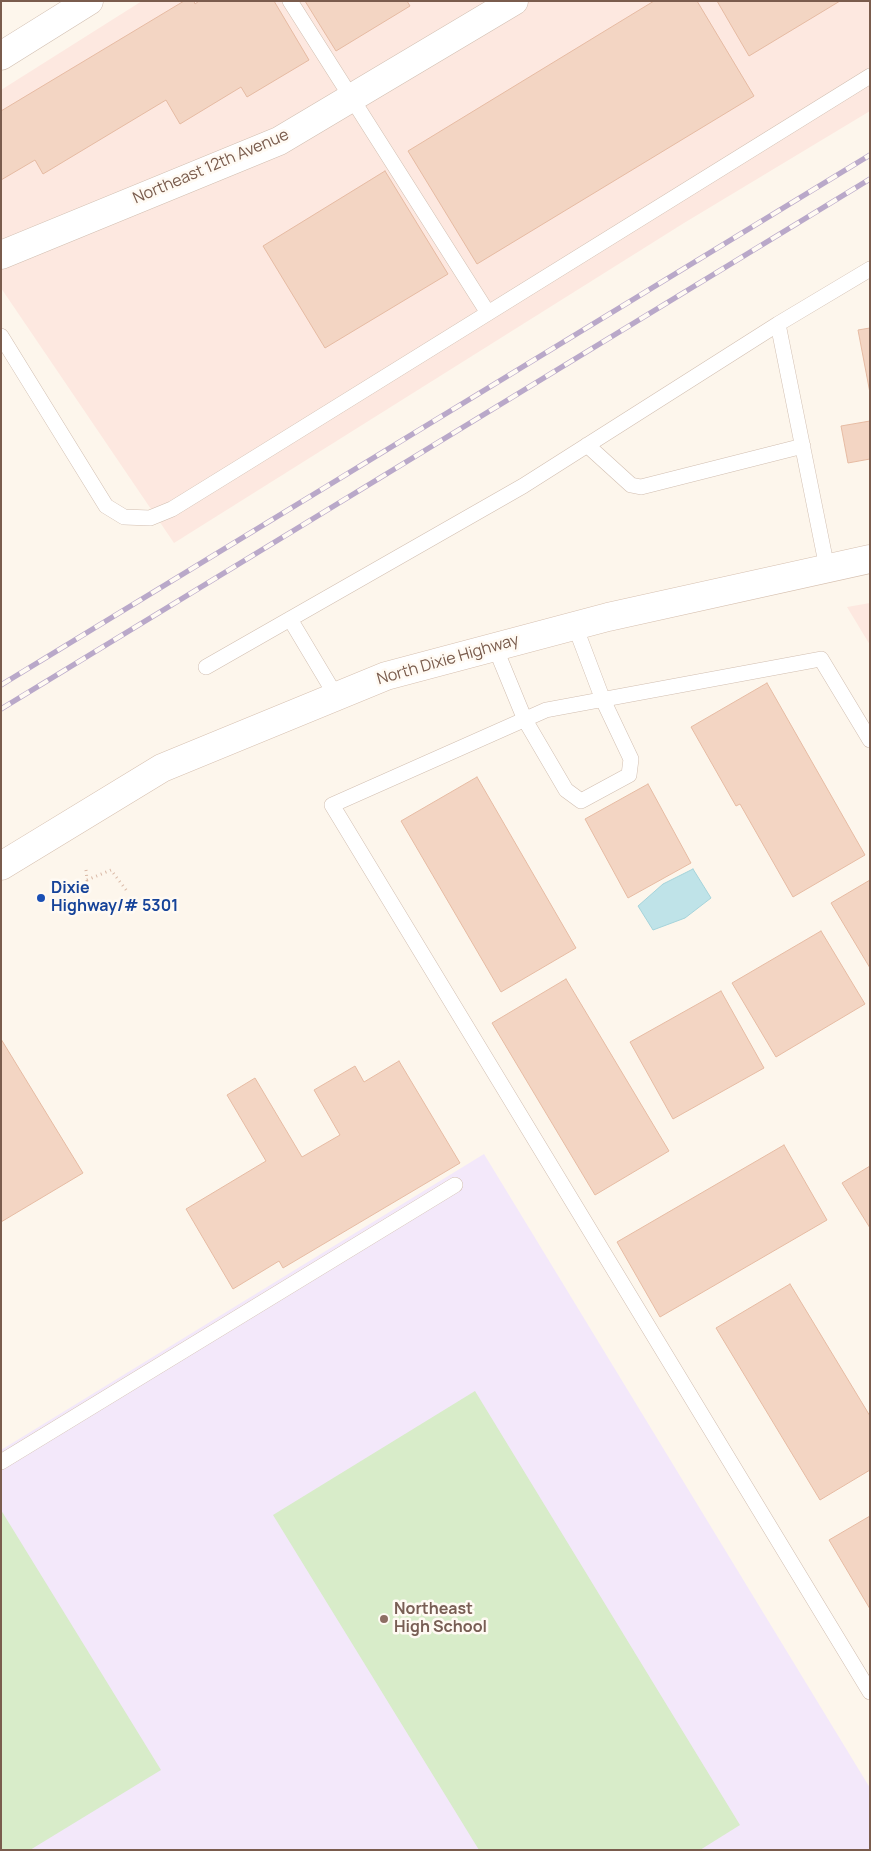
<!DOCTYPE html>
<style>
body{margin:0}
#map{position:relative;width:871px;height:1851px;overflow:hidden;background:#fdf6ec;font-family:Manrope,sans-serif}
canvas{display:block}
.frame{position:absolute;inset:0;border:2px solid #7a5c4d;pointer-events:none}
</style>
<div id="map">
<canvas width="871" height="1851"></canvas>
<div class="frame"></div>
</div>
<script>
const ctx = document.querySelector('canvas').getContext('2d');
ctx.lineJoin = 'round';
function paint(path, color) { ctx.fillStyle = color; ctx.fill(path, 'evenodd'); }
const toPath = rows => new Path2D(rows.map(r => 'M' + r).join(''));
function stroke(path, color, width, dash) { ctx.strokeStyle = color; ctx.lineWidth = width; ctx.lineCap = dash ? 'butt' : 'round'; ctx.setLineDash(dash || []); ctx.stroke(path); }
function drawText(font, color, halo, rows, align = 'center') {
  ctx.font = font + ' Manrope,sans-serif'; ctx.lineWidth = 5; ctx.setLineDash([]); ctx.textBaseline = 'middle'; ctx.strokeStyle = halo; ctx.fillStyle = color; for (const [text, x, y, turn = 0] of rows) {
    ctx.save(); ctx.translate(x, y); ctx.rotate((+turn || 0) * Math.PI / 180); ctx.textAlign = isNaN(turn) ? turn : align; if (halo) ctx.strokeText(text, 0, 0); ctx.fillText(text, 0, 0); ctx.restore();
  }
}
paint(toPath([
 [142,1,870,1,870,111,684,223,174,543,1,288,1,90],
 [870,603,870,645,847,607]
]), '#fde8e0');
paint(toPath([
 [484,1154,870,1788,870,1850,1,1850,1,1450]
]), '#f3e8fa');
paint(toPath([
 [475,1391,740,1825,700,1850,479,1850,273,1515],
 [1,1510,161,1770,30,1850,1,1850]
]), '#d8ecc9');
const water = toPath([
 [693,869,711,898,685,918,653,930,638,906,663,884,693,869]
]);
paint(water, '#bfe3e8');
stroke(water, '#a5d3da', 1);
const building = toPath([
 [184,1,194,1,195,4,199,1,274,1,309,60,247,97,241,87,180,124,166,100,43,174,35,160,1,180,1,111,184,1],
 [305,1,407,1,410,6,336,51,305,1],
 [654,1,697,1,754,96,477,264,408,151,654,1],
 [717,1,840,1,749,56,717,1],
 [385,171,448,274,325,348,263,246,385,171],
 [870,328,870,393,858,330,870,328],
 [870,421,870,459,848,463,841,426,870,421],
 [767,683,865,855,793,897,740,804,736,806,691,727,767,683],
 [477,777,576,948,501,992,401,821,477,777],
 [648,784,691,863,628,898,585,819,648,784],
 [870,880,870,968,831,903,870,880],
 [821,931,865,1004,776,1057,732,983,821,931],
 [566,979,669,1151,595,1195,492,1023,566,979],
 [721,991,764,1068,673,1119,630,1042,721,991],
 [1,1039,83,1173,1,1222,1,1039],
 [399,1061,460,1163,283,1268,279,1261,233,1289,186,1209,266,1161,227,1095,255,1078,302,1157,340,1135,314,1090,355,1066,364,1082,399,1061],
 [784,1145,827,1220,660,1317,617,1242,784,1145],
 [870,1166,870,1228,842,1183,870,1166],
 [790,1284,870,1416,870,1470,820,1500,716,1328,790,1284],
 [870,1516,870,1609,829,1540,870,1516]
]);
paint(building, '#f3d5c3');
stroke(building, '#e6bba3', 1);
const lane = toPath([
 [290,1,488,313],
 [778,324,870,269],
 [1,336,106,506,124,517,150,518,172,509,240,467,870,76],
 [587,445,631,485,641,487,803,446],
 [290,619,336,696],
 [495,647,525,720,566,790,581,801,629,775,631,759,603,700,575,626],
 [206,667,523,486,778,324,827,568],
 [870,740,821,659,546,710,332,805,870,1692],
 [1,1462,455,1185]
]);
const street = toPath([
 [1,56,89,1],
 [1,255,279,141,514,1]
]);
const secondary = toPath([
 [1,866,162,768,386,676,608,617,870,559]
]);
stroke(lane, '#d1beb0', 16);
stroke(street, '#d1beb0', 29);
stroke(secondary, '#d6c0b0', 29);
stroke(toPath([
 [86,870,87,880,111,870,127,891]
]), '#d9b8a5', 3, [1, 4]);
stroke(lane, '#fff', 15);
stroke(street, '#fff', 28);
stroke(secondary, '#fff', 28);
const rail = toPath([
 [1,685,870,155],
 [1,709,870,179]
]);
stroke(rail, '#b9a8c9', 5.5);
stroke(rail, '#fffaf3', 4, [11]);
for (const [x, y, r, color] of [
 [41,898,5,"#1a4fb4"],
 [384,1619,5,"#8d6e63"]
]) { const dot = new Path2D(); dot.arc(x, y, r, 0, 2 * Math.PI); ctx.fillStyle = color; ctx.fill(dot); stroke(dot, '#fffaf3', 2); }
drawText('16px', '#7a5c4d', '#fffaf3', [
 ["Northeast 12th Avenue",211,167,-23],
 ["North Dixie Highway",448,660,-16]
]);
drawText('bold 16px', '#164399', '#fffaf3', [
 ["Dixie",51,889],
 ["Highway/# 5301",51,907]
], 'left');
drawText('bold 16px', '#785e54', '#fffaf3', [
 ["Northeast",394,1610],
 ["High School",394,1628]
], 'left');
</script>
